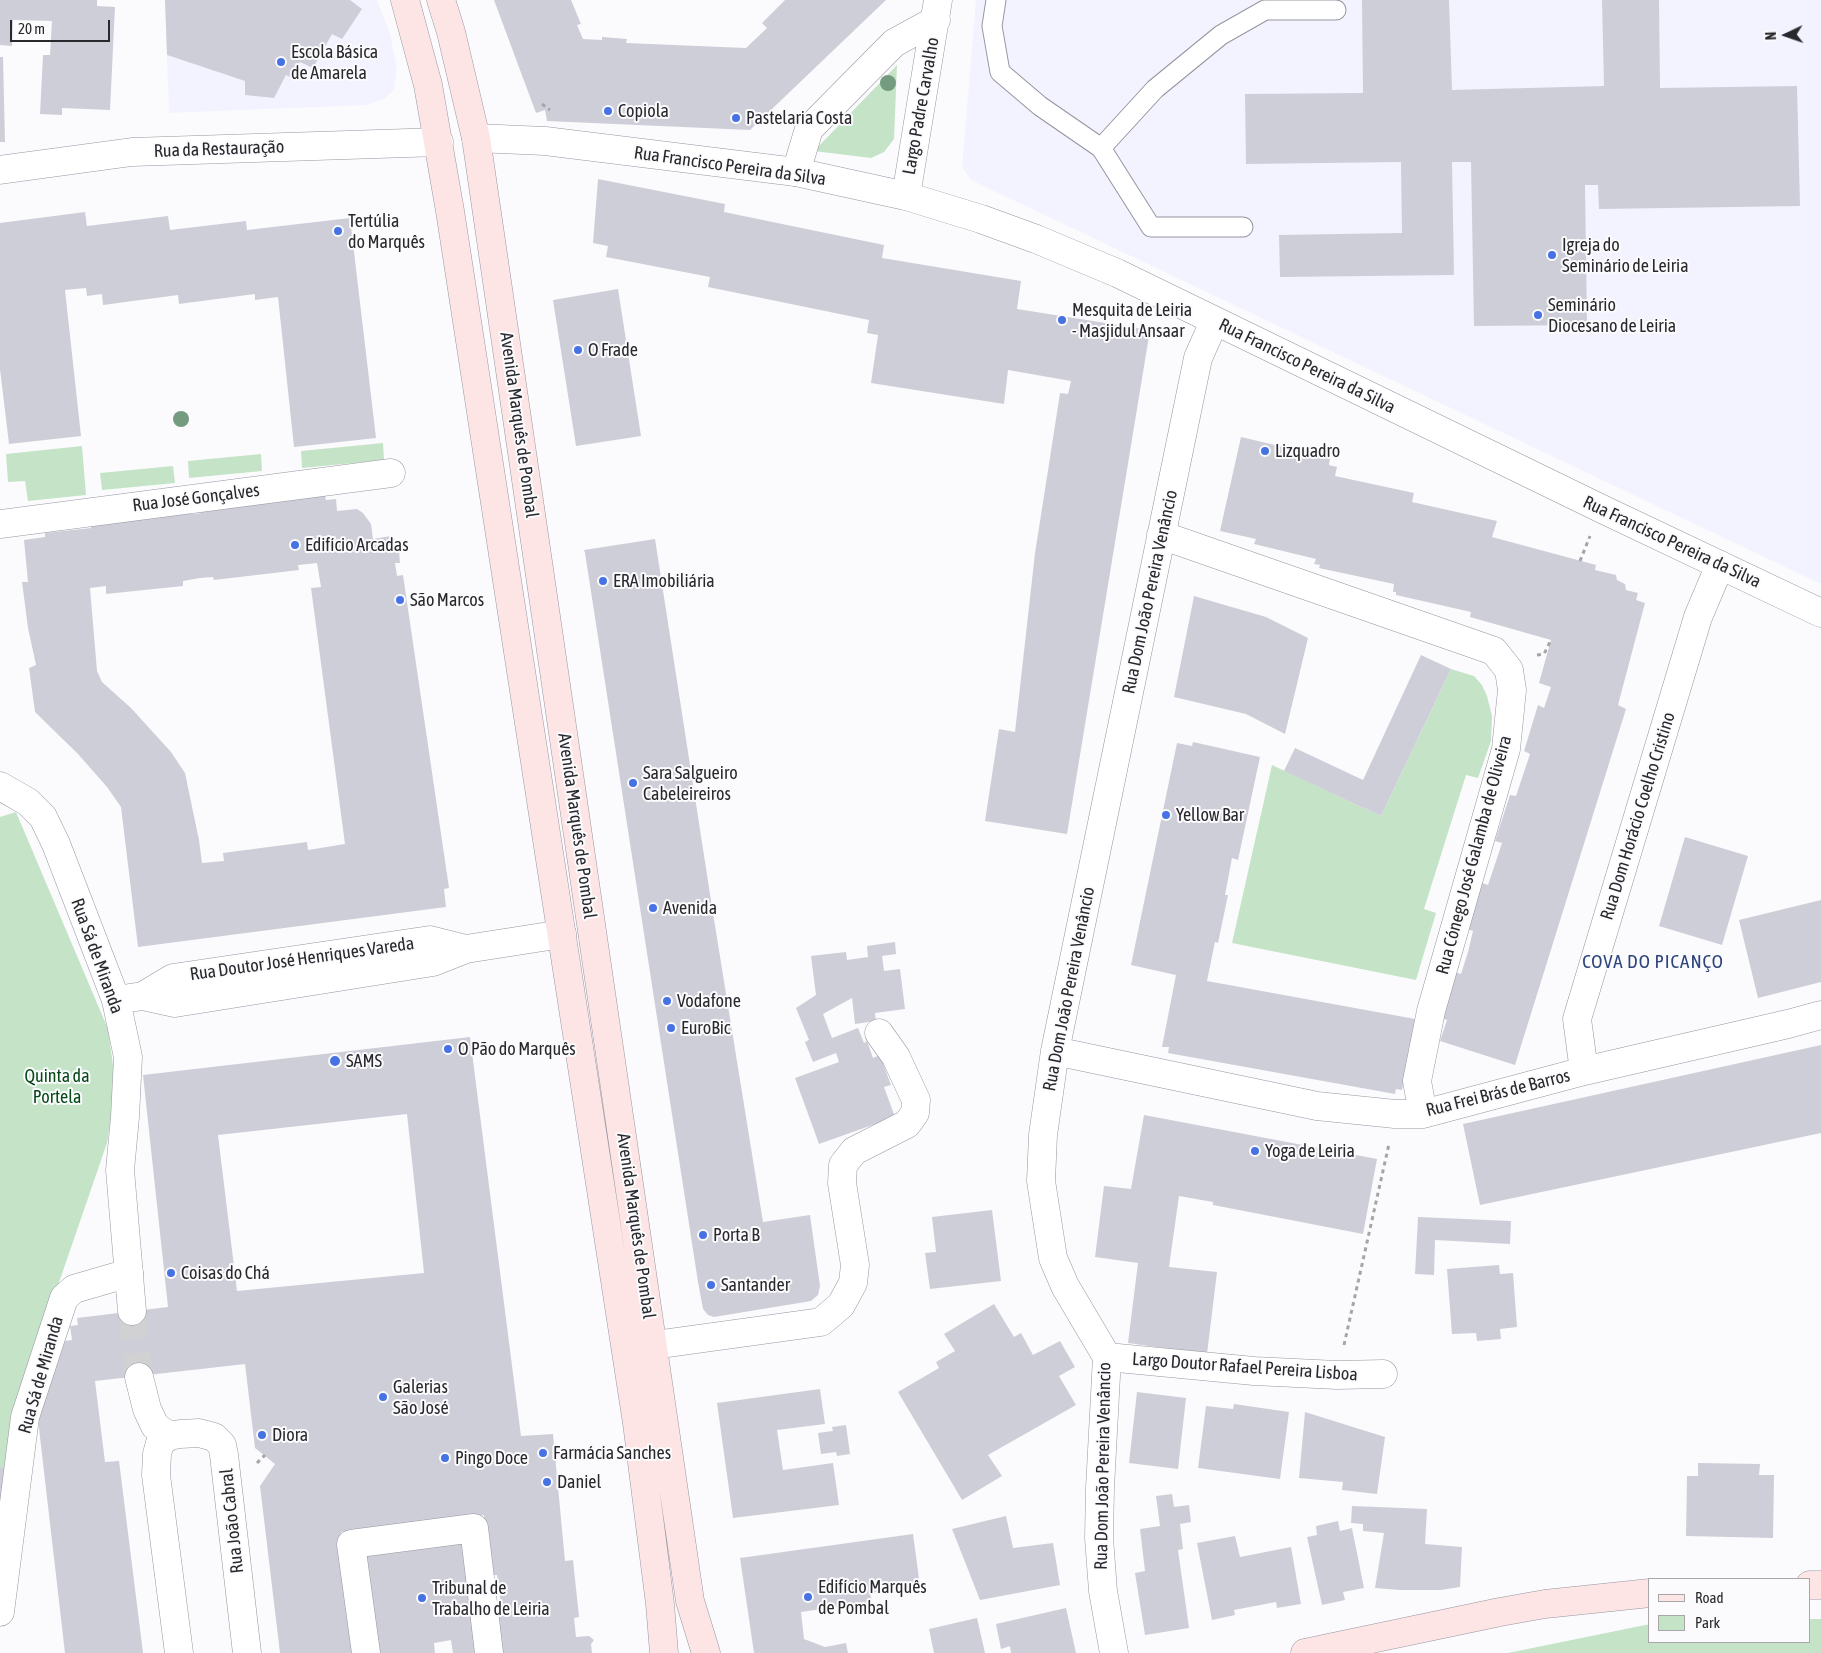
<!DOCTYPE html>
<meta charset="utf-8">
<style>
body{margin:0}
#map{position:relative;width:1821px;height:1653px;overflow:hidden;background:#fbfbfd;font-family:"Asap Condensed",sans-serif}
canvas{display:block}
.legend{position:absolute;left:1648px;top:1578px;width:162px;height:65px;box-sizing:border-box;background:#fbfbfd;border:1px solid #a7a7aa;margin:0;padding:6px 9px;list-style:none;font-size:15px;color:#28282d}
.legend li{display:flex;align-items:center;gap:10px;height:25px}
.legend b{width:25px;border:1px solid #a7a7aa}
.north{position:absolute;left:1761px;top:10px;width:50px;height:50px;-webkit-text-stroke:4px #fbfbfd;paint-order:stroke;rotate:267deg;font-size:14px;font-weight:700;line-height:20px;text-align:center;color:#28282d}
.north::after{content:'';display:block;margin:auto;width:18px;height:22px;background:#28282d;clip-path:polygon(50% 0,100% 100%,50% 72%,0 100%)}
.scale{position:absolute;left:10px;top:20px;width:100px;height:22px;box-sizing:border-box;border:2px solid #28282d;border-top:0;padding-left:6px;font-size:15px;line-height:18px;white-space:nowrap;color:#28282d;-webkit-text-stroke:4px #fbfbfd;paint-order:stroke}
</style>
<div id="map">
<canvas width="1821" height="1653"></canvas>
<ul class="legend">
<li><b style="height:6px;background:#fce5e4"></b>Road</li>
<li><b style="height:14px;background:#c5e4c7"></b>Park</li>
</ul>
<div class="north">N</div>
<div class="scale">20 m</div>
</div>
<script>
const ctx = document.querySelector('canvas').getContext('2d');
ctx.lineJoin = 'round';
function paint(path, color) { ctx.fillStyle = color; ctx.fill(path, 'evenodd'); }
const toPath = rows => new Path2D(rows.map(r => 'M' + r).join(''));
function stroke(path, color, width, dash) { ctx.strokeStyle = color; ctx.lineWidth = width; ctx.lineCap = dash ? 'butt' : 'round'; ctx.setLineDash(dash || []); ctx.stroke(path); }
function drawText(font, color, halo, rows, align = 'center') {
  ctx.font = font + ' "Asap Condensed",sans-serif'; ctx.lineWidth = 4; ctx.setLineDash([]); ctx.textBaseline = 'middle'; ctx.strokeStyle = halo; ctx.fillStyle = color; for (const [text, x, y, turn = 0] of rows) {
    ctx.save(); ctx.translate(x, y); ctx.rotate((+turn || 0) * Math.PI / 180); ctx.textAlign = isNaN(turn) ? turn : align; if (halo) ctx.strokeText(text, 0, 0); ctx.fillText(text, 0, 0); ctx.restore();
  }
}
paint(toPath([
 [165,0,377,0,390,34,397,69,394,90,384,99,366,105,169,113],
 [976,0,1821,0,1821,584,971,180,962,167]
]), '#f3f3ff');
paint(toPath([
 [897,65,894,139,884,152,871,158,814,151],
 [383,443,384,460,302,468,301,451],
 [82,446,86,495,28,501,25,481,8,482,6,454],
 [261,454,262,471,189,478,188,461],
 [173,466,175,483,102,490,100,473],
 [1451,669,1474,676,1482,685,1487,696,1492,716,1491,741,1478,778,1466,775,1424,909,1436,913,1416,980,1232,943,1272,765,1381,816],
 [16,812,108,1029,116,1087,107,1143,12,1419,0,1505,0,817],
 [1810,1619,1821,1619,1821,1653,1508,1653,1650,1624,1650,1642,1810,1642]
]), '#c5e4c7');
paint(toPath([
 [0,0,97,0,97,6,115,7,110,110,62,108,62,115,40,114,43,55,50,55,52,21,13,20,12,46,0,45],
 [165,0,350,0,362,9,342,39,332,34,313,68,300,62,292,78,286,75,274,98,245,95,245,81,167,55],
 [494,0,571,0,581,24,577,25,583,39,602,40,602,37,627,39,626,43,746,48,767,28,762,23,785,0,886,0,750,130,547,121,545,110,536,113],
 [1362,0,1449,0,1452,90,1604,86,1602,0,1659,0,1660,88,1797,86,1800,206,1599,209,1598,185,1585,185,1587,325,1474,326,1471,162,1452,162,1454,275,1280,277,1279,235,1402,233,1401,162,1246,164,1245,94,1363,93],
 [0,57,3,57,5,142,0,142],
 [598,179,725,204,724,212,884,245,882,258,1021,281,1017,309,1150,330,1067,834,985,821,999,729,1015,732,1035,553,1049,464,1060,393,1068,394,1071,381,1008,370,1004,404,871,383,878,335,867,333,869,320,708,287,710,277,606,257,608,246,593,243],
 [85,212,87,226,168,216,170,230,246,221,247,230,350,218,376,438,294,447,278,297,255,300,255,294,179,304,178,295,103,305,102,294,87,296,86,288,65,290,81,436,9,444,0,369,0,223],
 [618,289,641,436,576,446,553,300],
 [1241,437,1330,458,1329,465,1337,467,1335,476,1414,493,1412,502,1497,521,1492,537,1596,565,1595,570,1616,575,1617,580,1625,584,1626,590,1638,593,1636,600,1645,603,1618,705,1626,709,1515,1065,1440,1041,1447,1020,1440,1018,1455,972,1461,974,1468,952,1473,931,1467,929,1482,883,1488,885,1502,843,1495,841,1510,795,1516,796,1530,754,1524,751,1538,705,1544,708,1551,687,1539,683,1551,640,1470,617,1471,612,1396,595,1396,592,1393,592,1394,584,1319,568,1320,565,1314,564,1316,559,1254,544,1256,539,1220,531],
 [325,495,326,500,336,499,337,511,357,509,363,513,371,524,373,539,391,536,394,552,399,551,400,563,395,563,397,576,403,575,449,888,444,889,446,907,138,947,121,807,107,787,78,754,35,712,29,668,36,665,28,628,22,582,28,582,24,540,45,537,45,533,91,528,90,523,183,508,184,514,194,514,201,513,201,508],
 [317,563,321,587,311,588,345,844,308,850,307,842,223,853,224,861,202,863,199,840,185,773,171,752,131,708,102,682,97,671,90,588,106,586,106,594,183,586,183,581,200,578,213,577,214,580,299,570,298,565],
 [655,539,712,907,763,1222,810,1215,820,1286,818,1295,811,1301,714,1317,708,1315,703,1309,698,1282,585,553,584,550],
 [1194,596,1266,617,1308,638,1285,734,1246,714,1174,697],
 [1421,655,1451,669,1381,816,1284,771,1295,748,1363,780],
 [1193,742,1260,757,1238,860,1232,858,1225,895,1228,895,1218,943,1215,942,1207,981,1415,1019,1402,1090,1396,1089,1395,1094,1168,1053,1169,1047,1162,1047,1176,975,1131,965,1177,743,1192,746],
 [1685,837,1748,856,1722,945,1659,926],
 [1821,900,1821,982,1758,998,1739,920],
 [895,942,896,954,882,956,884,971,900,969,905,1009,875,1013,876,1021,855,1024,852,998,823,1014,832,1038,858,1028,864,1043,867,1041,873,1058,880,1055,891,1085,884,1087,895,1117,819,1144,795,1078,839,1062,836,1053,813,1062,805,1042,809,1040,796,1008,816,995,811,956,846,952,847,960,868,957,867,946],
 [470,1037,521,1436,553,1434,565,1561,573,1560,579,1617,574,1618,576,1637,589,1636,594,1640,591,1644,592,1653,499,1653,494,1612,502,1611,497,1575,490,1575,484,1515,341,1532,357,1653,280,1653,260,1486,275,1464,255,1448,245,1364,95,1381,105,1462,119,1461,143,1653,65,1653,38,1420,65,1341,72,1340,70,1326,78,1325,77,1318,168,1307,143,1075],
 [407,1114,424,1273,237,1291,218,1135],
 [1821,1045,1821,1133,1480,1205,1463,1124],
 [1144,1115,1377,1159,1363,1234,1213,1205,1213,1202,1179,1196,1169,1267,1217,1272,1207,1354,1128,1343,1138,1263,1095,1257,1104,1186,1131,1189],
 [992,1210,1001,1281,930,1289,925,1253,936,1252,932,1217],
 [1418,1217,1511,1221,1510,1244,1435,1240,1434,1275,1415,1274],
 [1499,1265,1500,1274,1513,1273,1517,1327,1500,1329,1501,1339,1477,1341,1476,1333,1452,1334,1447,1269],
 [994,1304,1014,1337,1021,1333,1033,1355,1060,1341,1075,1367,1059,1376,1076,1405,988,1455,1002,1476,962,1500,898,1392,939,1368,936,1362,955,1351,944,1334],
 [820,1389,825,1424,777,1430,783,1470,833,1463,839,1505,733,1518,717,1403],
 [1137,1392,1186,1398,1178,1469,1129,1463],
 [1234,1404,1289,1412,1280,1479,1198,1468,1206,1406,1233,1409],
 [1305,1412,1385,1437,1377,1494,1342,1490,1343,1482,1299,1478],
 [846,1425,850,1454,837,1456,836,1452,821,1454,818,1433,833,1431,832,1427],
 [1698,1463,1760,1464,1759,1475,1774,1475,1773,1538,1686,1536,1687,1476,1698,1476],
 [0,1467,6,1468,1,1498,0,1498],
 [1172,1494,1174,1507,1189,1505,1191,1522,1180,1524,1183,1549,1178,1550,1189,1628,1145,1635,1135,1573,1145,1571,1140,1529,1160,1526,1156,1496],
 [1352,1506,1427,1509,1425,1544,1462,1547,1460,1587,1441,1590,1400,1590,1375,1588,1384,1533,1363,1531,1363,1524,1351,1523],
 [1006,1516,1013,1548,1053,1543,1060,1585,980,1600,952,1529],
 [1338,1521,1340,1531,1352,1528,1364,1588,1343,1592,1345,1600,1322,1605,1307,1537,1317,1535,1316,1526],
 [913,1534,920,1586,870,1593,872,1602,801,1612,804,1639,825,1647,846,1643,848,1653,754,1653,740,1558],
 [1235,1536,1240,1557,1291,1547,1301,1604,1277,1608,1276,1602,1234,1610,1235,1615,1212,1620,1197,1543],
 [466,1541,480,1653,453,1653,451,1640,434,1643,435,1653,378,1653,365,1555],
 [1066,1608,1076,1653,1011,1653,1010,1646,1001,1649,996,1624],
 [977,1618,985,1653,934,1653,929,1629]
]), '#ceced9');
stroke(toPath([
 [132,1311,139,1377]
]), '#d1d1d3', 28, [28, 14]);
const service = toPath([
 [996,0,992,26,1000,72,1040,106,1101,148,1151,227,1243,227],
 [1101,148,1155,89,1221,35,1265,10,1336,10]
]);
const pedestrian = toPath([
 [0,524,391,473],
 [0,1612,25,1417,64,1298,74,1289,129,1273],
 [366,1653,351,1544,474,1528,489,1653]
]);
const minor = toPath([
 [796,172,809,129,894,43,936,20],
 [906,196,938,0],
 [1161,535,1494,651,1509,670,1512,690,1506,749,1431,1011,1417,1081,1423,1114],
 [0,786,28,802,43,817,56,844,116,1000,128,1057,125,1117,120,1170,132,1311],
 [143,996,173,978,430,940,466,949],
 [116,1000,143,996,175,1003,433,962,466,949,562,934],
 [1055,1051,1317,1106,1395,1114,1423,1114,1584,1071,1788,1024,1821,1015],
 [1584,1071,1577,1019,1698,617,1720,565],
 [654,1345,821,1322,841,1305,853,1283,855,1265,842,1183,843,1165,854,1151,907,1124,915,1113,916,1100,896,1057,879,1033],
 [1107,1357,1254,1371,1337,1375,1383,1374],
 [139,1377,147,1409,155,1426,169,1436],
 [179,1653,156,1475,157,1454,160,1443,169,1436,180,1434,199,1433,214,1437,222,1445,224,1455,247,1653],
 [1114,1653,1103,1591,1099,1538,1100,1488,1107,1357,1065,1286,1053,1258,1041,1181,1043,1135,1055,1051,1198,358,1214,322]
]);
const tertiary = toPath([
 [476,138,545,141,796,172,906,196,981,219,1036,239,1117,273,1602,509,1821,613],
 [0,170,132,152,439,142]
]);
const secondary = toPath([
 [405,0,428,85,450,211,637,1423,660,1604,664,1653],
 [441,0,451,32,476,138,690,1601,706,1653],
 [1810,1585,1821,1585],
 [1305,1653,1500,1612,1545,1604,1650,1593]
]);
stroke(service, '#9695a0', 21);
stroke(pedestrian, '#9695a0', 29);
stroke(minor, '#9695a0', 29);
stroke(tertiary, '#9695a0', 29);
stroke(secondary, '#9695a0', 29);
stroke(toPath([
 [542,104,550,110],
 [1580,561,1590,536],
 [1537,655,1544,654,1551,640],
 [1344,1345,1389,1144],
 [257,1463,265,1455]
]), '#a5a5a8', 3, [4, 4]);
stroke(service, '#fff', 19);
stroke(pedestrian, '#fff', 28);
stroke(minor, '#fff', 28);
stroke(tertiary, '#fff', 28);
stroke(secondary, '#fce5e4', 28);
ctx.fillStyle = '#749a7f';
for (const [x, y] of [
 [888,83],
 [181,419]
]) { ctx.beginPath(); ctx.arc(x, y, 8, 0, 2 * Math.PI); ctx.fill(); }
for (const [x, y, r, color] of [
 [281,62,5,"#4672e4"],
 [608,111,5,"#4672e4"],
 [736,118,5,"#4672e4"],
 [338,231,5,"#4672e4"],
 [1552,255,5,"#4672e4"],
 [1538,315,5,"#4672e4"],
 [1062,320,5,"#4672e4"],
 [578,350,5,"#4672e4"],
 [1265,451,5,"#4672e4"],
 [295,545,5,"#4672e4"],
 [603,581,5,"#4672e4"],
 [400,600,5,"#4672e4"],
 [633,783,5,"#4672e4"],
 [1166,815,5,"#4672e4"],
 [653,908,5,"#4672e4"],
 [667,1001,5,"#4672e4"],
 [671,1028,5,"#4672e4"],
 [448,1049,5,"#4672e4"],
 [335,1061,6,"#4672e4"],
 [1255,1151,5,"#4672e4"],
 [703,1235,5,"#4672e4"],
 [171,1273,5,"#4672e4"],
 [711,1285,5,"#4672e4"],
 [383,1397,5,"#4672e4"],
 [262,1435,5,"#4672e4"],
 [543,1453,5,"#4672e4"],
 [445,1458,5,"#4672e4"],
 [547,1482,5,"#4672e4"],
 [808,1597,5,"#4672e4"],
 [422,1598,5,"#4672e4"]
]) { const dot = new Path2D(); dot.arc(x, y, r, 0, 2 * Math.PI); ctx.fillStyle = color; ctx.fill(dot); stroke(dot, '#fbfbfd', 2); }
drawText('18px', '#28282d', '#fbfbfd', [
 ["Escola Básica",291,52],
 ["de Amarela",291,73],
 ["Copiola",618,111],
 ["Pastelaria Costa",746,118],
 ["Tertúlia",348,221],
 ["do Marquês",348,242],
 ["Igreja do",1562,245],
 ["Seminário de Leiria",1562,266],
 ["Seminário",1548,305],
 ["Diocesano de Leiria",1548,326],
 ["Mesquita de Leiria",1072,310],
 ["- Masjidul Ansaar",1072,331],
 ["O Frade",588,350],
 ["Lizquadro",1275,451],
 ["Edifício Arcadas",305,545],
 ["ERA Imobiliária",613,581],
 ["São Marcos",410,600],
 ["Sara Salgueiro",643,773],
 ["Cabeleireiros",643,794],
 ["Yellow Bar",1176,815],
 ["Avenida",663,908],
 ["Vodafone",677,1001],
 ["EuroBic",681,1028],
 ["O Pão do Marquês",458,1049],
 ["SAMS",346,1061],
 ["Yoga de Leiria",1265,1151],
 ["Porta B",713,1235],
 ["Coisas do Chá",181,1273],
 ["Santander",721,1285],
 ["Galerias",393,1387],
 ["São José",393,1408],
 ["Diora",272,1435],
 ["Farmácia Sanches",553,1453],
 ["Pingo Doce",455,1458],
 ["Daniel",557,1482],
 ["Edifício Marquês",818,1587],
 ["de Pombal",818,1608],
 ["Tribunal de",432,1588],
 ["Trabalho de Leiria",432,1609]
], 'left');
drawText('18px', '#28282d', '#fbfbfd', [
 ["Largo Padre Carvalho",921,106,-80],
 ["Rua da Restauração",219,149,-2],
 ["Rua Francisco Pereira da Silva",730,166,8],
 ["Rua Francisco Pereira da Silva",1307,366,26],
 ["Avenida Marquês de Pombal",519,425,82],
 ["Rua José Gonçalves",196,498,-7],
 ["Rua Francisco Pereira da Silva",1672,542,25],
 ["Rua Dom João Pereira Venâncio",1150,592,-78],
 ["Rua Dom Horácio Coelho Cristino",1638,816,-73],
 ["Avenida Marquês de Pombal",577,826,82],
 ["Rua Cónego José Galamba de Oliveira",1474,855,-75],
 ["Rua Sá de Miranda",97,956,70],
 ["Rua Doutor José Henriques Vareda",302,959,-8],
 ["Rua Dom João Pereira Venâncio",1069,989,-79],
 ["Rua Frei Brás de Barros",1498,1093,-14],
 ["Avenida Marquês de Pombal",636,1226,82],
 ["Largo Doutor Rafael Pereira Lisboa",1245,1367,4],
 ["Rua Sá de Miranda",41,1375,-74],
 ["Rua Dom João Pereira Venâncio",1103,1466,-89],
 ["Rua João Cabral",232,1521,-96]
]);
drawText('18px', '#064a18', '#fbfbfd', [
 ["Quinta da",57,1076],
 ["Portela",57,1097]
]);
ctx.letterSpacing = '1px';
drawText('19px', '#2c437b', '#fbfbfd', [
 ["COVA DO PICANÇO",1653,962]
]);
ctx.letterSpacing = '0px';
</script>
